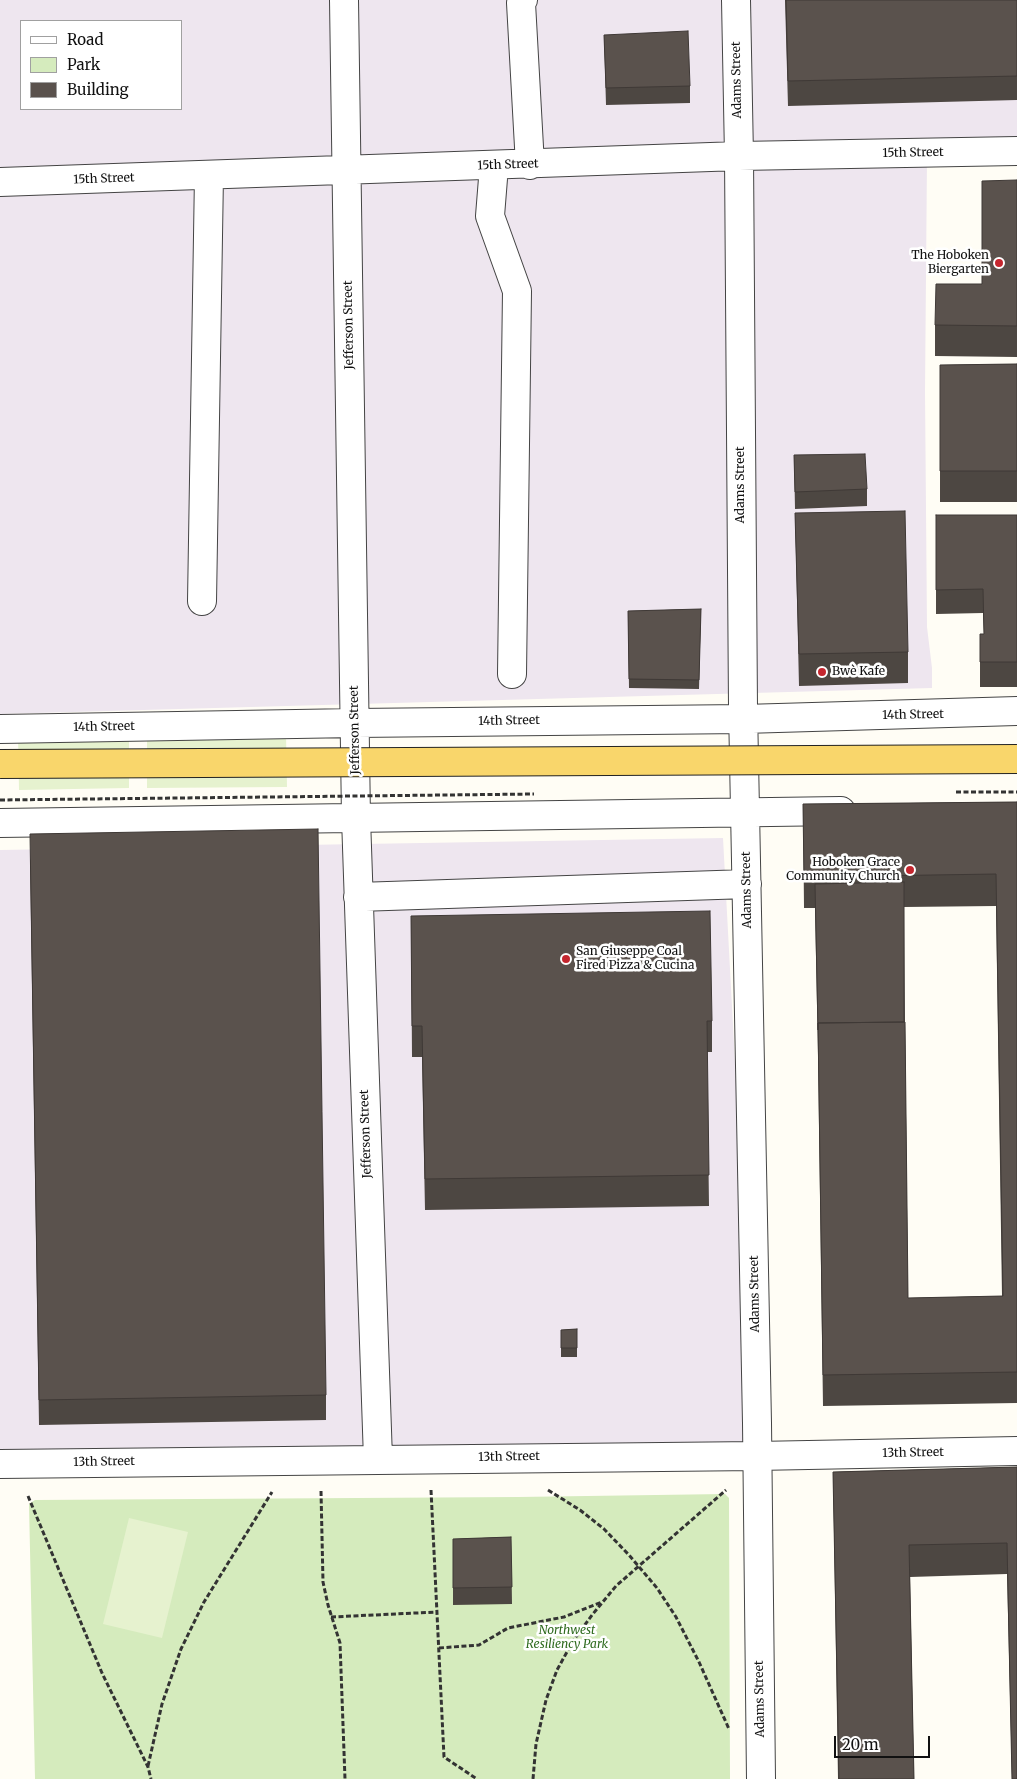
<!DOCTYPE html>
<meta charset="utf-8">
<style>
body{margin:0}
#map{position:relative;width:1017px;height:1779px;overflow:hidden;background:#fffdf5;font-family:Merriweather,serif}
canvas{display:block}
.legend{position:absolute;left:20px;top:20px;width:162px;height:90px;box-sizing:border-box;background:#fff;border:1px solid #a0a0a0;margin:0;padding:6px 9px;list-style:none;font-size:15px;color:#111}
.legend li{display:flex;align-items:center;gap:10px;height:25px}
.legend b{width:25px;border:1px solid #a0a0a0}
.scale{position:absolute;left:834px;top:1736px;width:96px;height:22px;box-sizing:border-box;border:2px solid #111;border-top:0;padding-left:6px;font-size:15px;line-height:18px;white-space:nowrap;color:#111;-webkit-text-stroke:4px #fff;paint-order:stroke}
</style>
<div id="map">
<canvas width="1017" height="1779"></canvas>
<ul class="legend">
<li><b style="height:6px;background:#fff"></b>Road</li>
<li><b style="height:14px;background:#d5ebbd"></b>Park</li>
<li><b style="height:14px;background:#5a524d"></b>Building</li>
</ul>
<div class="scale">20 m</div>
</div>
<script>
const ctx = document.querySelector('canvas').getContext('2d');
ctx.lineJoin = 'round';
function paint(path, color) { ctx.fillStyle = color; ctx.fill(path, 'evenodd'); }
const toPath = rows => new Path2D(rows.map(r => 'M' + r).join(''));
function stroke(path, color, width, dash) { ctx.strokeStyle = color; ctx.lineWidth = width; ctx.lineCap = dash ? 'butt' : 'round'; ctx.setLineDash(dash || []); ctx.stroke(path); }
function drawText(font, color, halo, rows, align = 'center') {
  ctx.font = font + ' Merriweather,serif'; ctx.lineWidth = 5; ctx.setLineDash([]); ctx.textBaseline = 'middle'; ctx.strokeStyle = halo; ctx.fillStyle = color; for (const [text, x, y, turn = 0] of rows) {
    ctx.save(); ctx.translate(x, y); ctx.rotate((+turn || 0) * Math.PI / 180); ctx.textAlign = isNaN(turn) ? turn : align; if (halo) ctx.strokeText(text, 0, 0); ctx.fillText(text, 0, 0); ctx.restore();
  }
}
paint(toPath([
 [0,0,1017,0,1017,157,927,159,925,392,927,627,932,668,932,688,0,714],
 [21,21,181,21,181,109,21,109],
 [723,838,756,1456,0,1473,0,850]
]), '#eee6ef');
paint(toPath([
 [725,1494,729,1498,730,1779,35,1779,29,1504,35,1500,518,1497]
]), '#d5ebbd');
paint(toPath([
 [129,733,129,788,19,790,18,734],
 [286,734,287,787,147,788,147,735],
 [129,1518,188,1532,162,1638,103,1624]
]), '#e6f2cf');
const minor = toPath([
 [344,0,356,818,378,1459],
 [523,0,521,3,530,165],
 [736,0,739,156,743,708,757,1423,761,1779],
 [494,166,490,216,517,291,512,674],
 [0,182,739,156,1017,151],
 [202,601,209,175],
 [0,729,355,723,744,719,1017,711],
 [0,823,841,811],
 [358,897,747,884],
 [0,1464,756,1456,1017,1451]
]);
stroke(minor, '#444', 30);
stroke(toPath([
 [431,1490,444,1757,477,1779],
 [548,1490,580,1510,604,1529,629,1555,657,1588,676,1617,699,1662,729,1729],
 [321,1491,323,1582,328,1605,340,1643,345,1779],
 [28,1496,102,1673,148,1767,151,1779],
 [331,1617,437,1612],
 [439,1648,479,1645,508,1628,564,1617,602,1602],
 [148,1766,162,1704,181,1649,204,1602,272,1492],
 [533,1779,536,1744,546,1700,557,1670,573,1641,592,1615,616,1586,726,1490]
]), '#333', 3, [5, 2.5]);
stroke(minor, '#fff', 28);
const majorBridge = toPath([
 [0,764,1017,759]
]);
stroke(majorBridge, '#222', 30, []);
stroke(toPath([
 [956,792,1017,792],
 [0,800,534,794]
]), '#333', 3, [5, 2.5]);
stroke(majorBridge, '#f9d66b', 28);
paint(toPath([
 [785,0,1017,0,1017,100,788,106],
 [604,35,690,86,690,103,606,105],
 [1017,180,1017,357,935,356,935,325,982,284],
 [1017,364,1017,502,940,502,940,365],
 [794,455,867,489,867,506,795,509],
 [795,513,908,652,908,683,799,686],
 [936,515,1017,515,1017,687,980,687,980,634,984,634,983,613,936,614],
 [701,609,699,689,629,688,628,611],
 [1017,802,1017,1403,823,1406,818,1055,815,908,804,908,803,804],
 [996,906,1002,1296,908,1298,905,1022,904,907],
 [30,859,326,1395,326,1420,39,1425],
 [411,916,712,1021,712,1052,707,1052,709,1206,425,1210,422,1057,412,1057],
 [577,1329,577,1357,561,1357,561,1330],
 [1017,1467,1017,1779,1012,1779,1007,1574,910,1577,914,1779,838,1779,833,1472],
 [511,1537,512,1604,453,1605,453,1539]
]), '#4d4742');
const building = toPath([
 [786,0,1017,0,1017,76,788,81,786,0],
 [688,31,690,86,606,88,604,35,688,31],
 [1017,180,1017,326,935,325,936,284,982,284,982,181,1017,180],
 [1017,364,1017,471,940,471,940,365,1017,364],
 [865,454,867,489,795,492,794,455,865,454],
 [905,511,908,652,799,654,795,513,905,511],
 [936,515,1017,515,1017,662,980,662,980,634,984,634,983,589,936,590,936,515],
 [701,609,699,680,629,679,628,611,701,609],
 [1017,802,1017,1372,823,1375,818,1023,905,1022,908,1298,1003,1296,996,874,804,877,803,804,1017,802],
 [318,829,326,1395,39,1400,30,834,318,829],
 [904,882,904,1022,818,1023,818,1030,815,884,904,882],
 [710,911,712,1021,707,1021,709,1175,425,1179,422,1026,412,1026,411,916,710,911],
 [577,1329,577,1348,561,1348,561,1330,577,1329],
 [1017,1467,1017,1779,1012,1779,1007,1543,909,1545,914,1779,839,1779,833,1472,1017,1467],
 [511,1537,512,1587,453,1588,453,1539,511,1537]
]);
paint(building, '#5a524d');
stroke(building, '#3f3936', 1);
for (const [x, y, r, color] of [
 [999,263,5,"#c4262e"],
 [822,672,5,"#c4262e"],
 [910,870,5,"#c4262e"],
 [566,959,5,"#c4262e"]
]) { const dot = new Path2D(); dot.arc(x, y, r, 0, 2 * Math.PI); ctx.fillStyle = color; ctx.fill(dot); stroke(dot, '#fff', 2); }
drawText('12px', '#111', '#fff', [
 ["Adams Street",737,80,-91],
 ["15th Street",913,153,-1],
 ["15th Street",508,165,-2],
 ["15th Street",104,179,-2],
 ["Jefferson Street",349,325,-91],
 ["Adams Street",741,485,-90],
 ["14th Street",913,715,-1],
 ["14th Street",509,721,-1],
 ["14th Street",104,727,-1],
 ["Jefferson Street",355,730,-91],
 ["Adams Street",747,890,-91],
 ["Jefferson Street",366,1134,-92],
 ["Adams Street",755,1294,-91],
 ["13th Street",913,1453,-1],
 ["13th Street",509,1457,-1],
 ["13th Street",104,1462,-1],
 ["Adams Street",760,1699,-91]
]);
drawText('12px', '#111', '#fff', [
 ["The Hoboken",989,256],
 ["Biergarten",989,270],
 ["Bwè Kafe",832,672,"left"],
 ["Hoboken Grace",900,863],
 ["Community Church",900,877],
 ["San Giuseppe Coal",576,952,"left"],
 ["Fired Pizza & Cucina",576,966,"left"]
], 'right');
drawText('italic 12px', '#2f6b1f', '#fff', [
 ["Northwest",567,1631],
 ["Resiliency Park",567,1645]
]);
</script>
